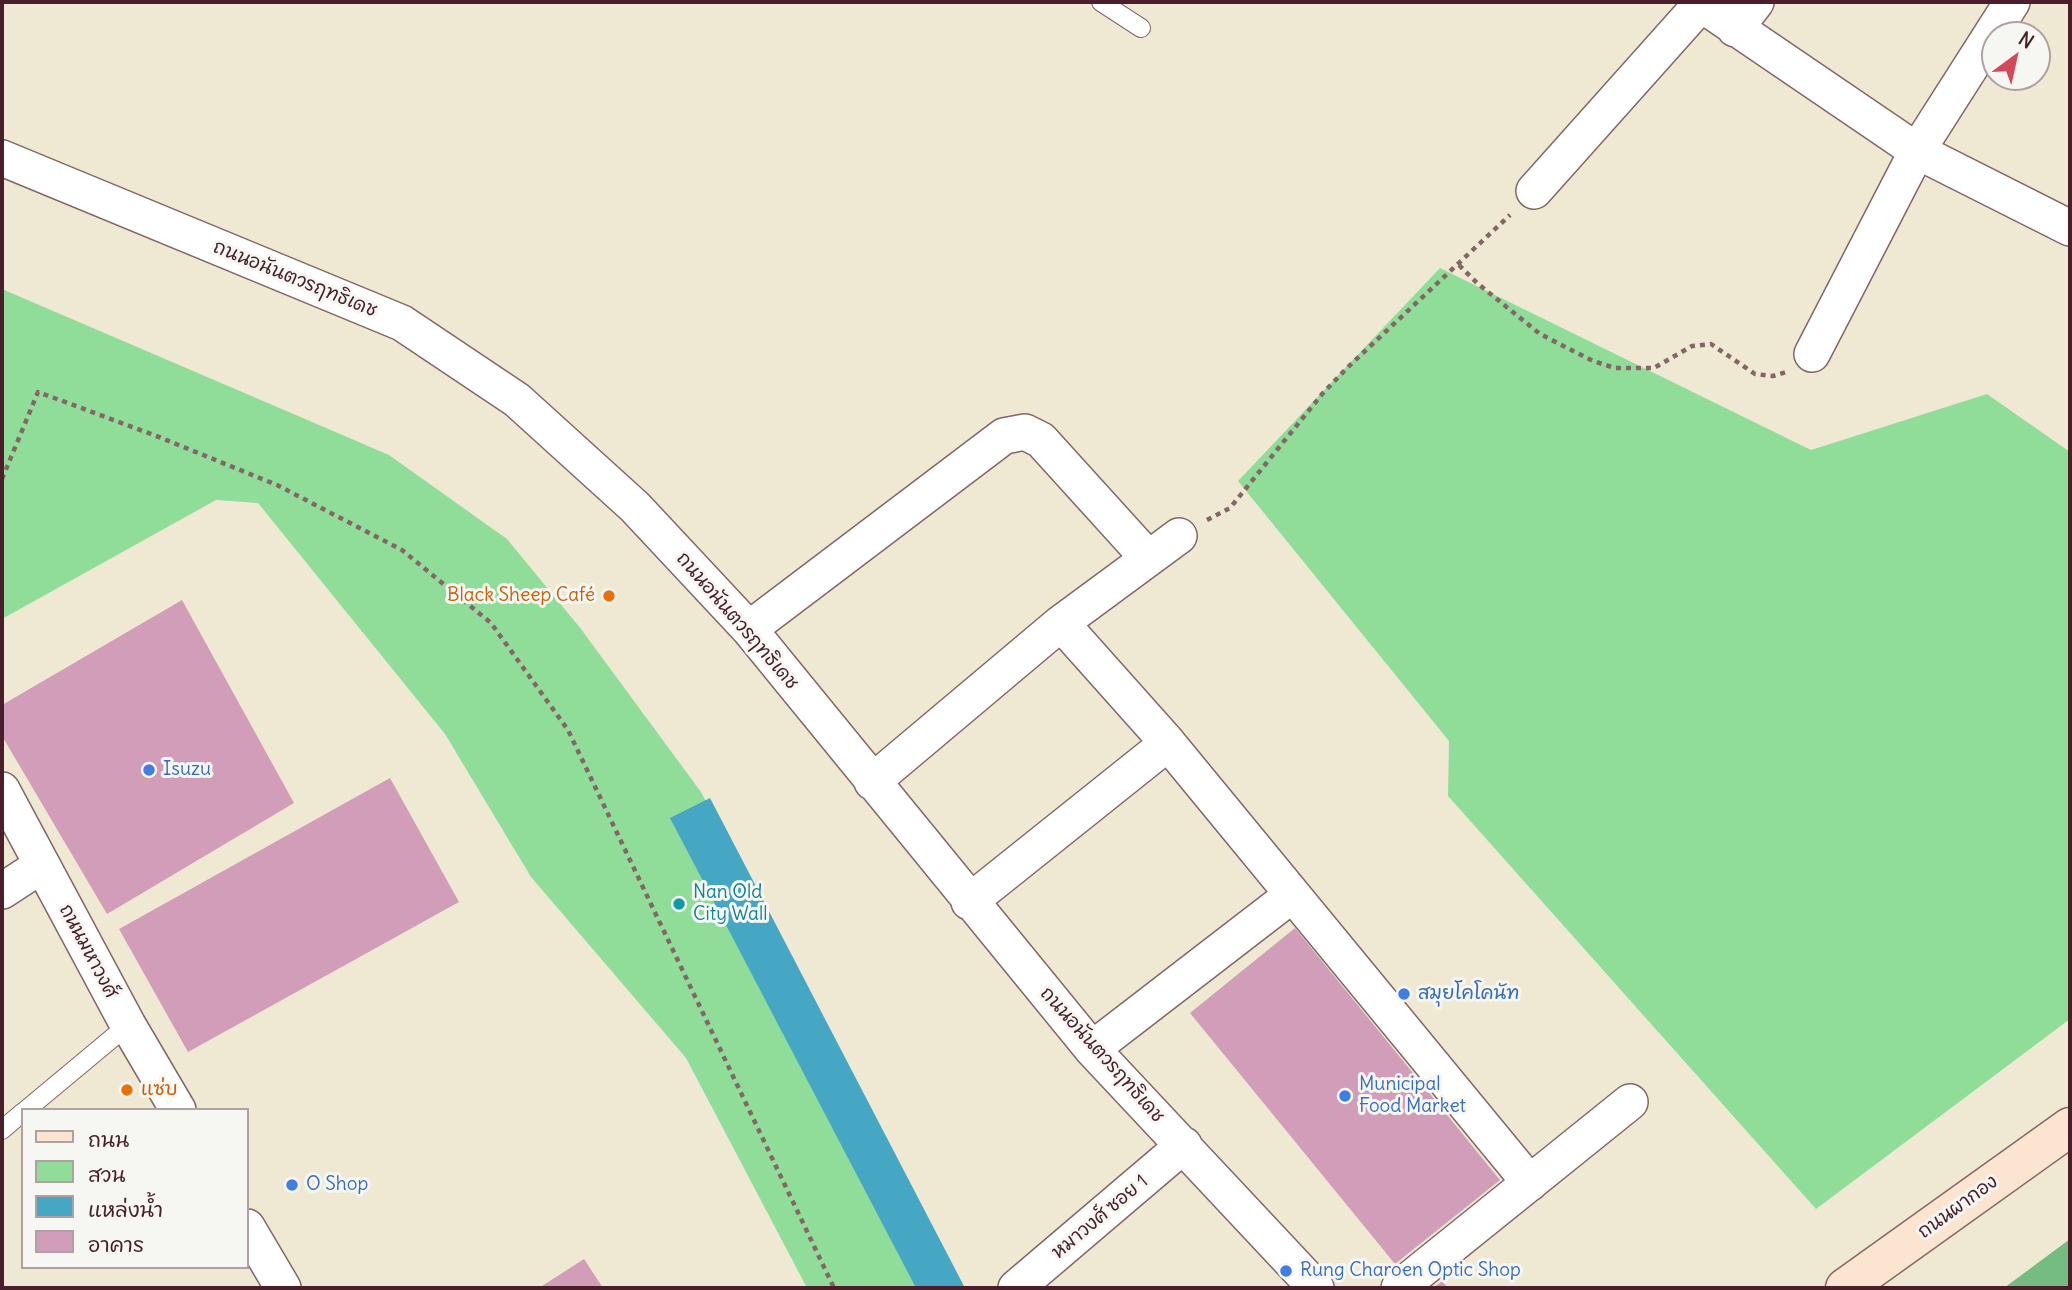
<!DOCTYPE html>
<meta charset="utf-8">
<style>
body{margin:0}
#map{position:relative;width:2072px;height:1290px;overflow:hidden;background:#efe9d4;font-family:Delius,"Playpen Sans Thai",sans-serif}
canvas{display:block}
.frame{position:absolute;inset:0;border:4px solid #4a1f2b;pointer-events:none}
.legend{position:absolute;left:21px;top:1108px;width:228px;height:161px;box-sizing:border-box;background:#f6f6f2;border:2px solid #b1a0a2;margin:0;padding:9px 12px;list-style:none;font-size:21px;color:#4a1f2b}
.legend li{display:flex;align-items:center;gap:14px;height:35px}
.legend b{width:35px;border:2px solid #b1a0a2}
.north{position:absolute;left:1981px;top:21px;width:70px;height:70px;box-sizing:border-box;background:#f6f6f2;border:2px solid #b1a0a2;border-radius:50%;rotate:33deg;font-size:19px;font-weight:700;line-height:28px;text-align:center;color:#4a1f2b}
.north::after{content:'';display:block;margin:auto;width:24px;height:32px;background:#d1495b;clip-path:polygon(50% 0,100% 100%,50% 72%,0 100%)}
</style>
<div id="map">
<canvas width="2072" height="1290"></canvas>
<div class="frame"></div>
<ul class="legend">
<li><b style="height:9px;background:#fce5d0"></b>ถนน</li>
<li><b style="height:19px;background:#90dd9a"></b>สวน</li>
<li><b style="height:19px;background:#45a7c4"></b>แหล่งน้ำ</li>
<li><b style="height:19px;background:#d19db8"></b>อาคาร</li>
</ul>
<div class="north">N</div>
</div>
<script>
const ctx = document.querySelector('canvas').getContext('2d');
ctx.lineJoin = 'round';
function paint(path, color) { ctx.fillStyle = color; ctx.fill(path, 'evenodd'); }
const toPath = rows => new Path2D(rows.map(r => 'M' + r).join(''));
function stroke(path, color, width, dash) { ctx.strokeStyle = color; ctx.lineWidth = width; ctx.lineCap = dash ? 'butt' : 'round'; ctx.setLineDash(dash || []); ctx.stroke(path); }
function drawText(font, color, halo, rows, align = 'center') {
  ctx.font = font + ' Delius,"Playpen Sans Thai",sans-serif'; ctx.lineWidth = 6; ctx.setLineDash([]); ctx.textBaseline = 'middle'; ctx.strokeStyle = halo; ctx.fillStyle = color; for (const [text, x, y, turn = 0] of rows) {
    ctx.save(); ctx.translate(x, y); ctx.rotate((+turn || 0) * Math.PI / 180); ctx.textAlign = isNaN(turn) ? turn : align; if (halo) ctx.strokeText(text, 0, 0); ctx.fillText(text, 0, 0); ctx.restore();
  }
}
paint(toPath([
 [1440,268,1811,450,1987,394,2070,452,2070,1019,1816,1209,1448,796,1449,741,1238,481],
 [2,289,389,455,507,539,581,629,701,792,961,1288,807,1288,686,1058,531,877,445,734,258,503,216,500,2,619]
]), '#90dd9a');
paint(toPath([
 [2070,1239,2070,1288,2004,1288]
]), '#74bc82');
paint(toPath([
 [710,798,965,1288,916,1288,670,818]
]), '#45a7c4');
paint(toPath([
 [182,600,294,803,107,914,2,736,2,705],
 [390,778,459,902,188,1052,119,929],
 [1295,928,1500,1180,1395,1264,1190,1013],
 [584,1259,603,1288,539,1288],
 [1442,1281,1448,1288,1433,1288]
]), '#d19db8');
const lane = toPath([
 [1101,2,1141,28],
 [26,1110,128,1025],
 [2,1130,23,1112]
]);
const street = toPath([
 [1698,2,1917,151,2070,228],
 [1735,29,1756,2],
 [2,158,402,323,517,400,635,507,749,629,1092,1049,1316,1288],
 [1534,191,1701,4],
 [1812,354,1917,151,2012,2],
 [1061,623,1168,743,1530,1183],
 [749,629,1004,436,1025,432,1041,440,1148,558],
 [872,782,1061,623,1179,536],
 [2,790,128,1025,178,1110],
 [2,891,42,865],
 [969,902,1168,743],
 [1092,1049,1292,895],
 [247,1227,283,1288],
 [1016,1288,1184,1145],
 [1399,1288,1630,1102]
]);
const secondary = toPath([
 [1845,1288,2070,1127]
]);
stroke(lane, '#846666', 20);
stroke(street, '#846666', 38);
stroke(secondary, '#846666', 41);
stroke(toPath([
 [1459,265,1477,283,1540,334,1593,361,1615,368,1654,368,1692,346,1711,344,1755,374,1773,376,1786,372],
 [2,479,38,392,154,435,277,485,402,550,491,623,568,730,834,1288],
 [1207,520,1230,508,1323,393,1348,367,1510,215]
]), '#846666', 4.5, [5, 5]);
stroke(lane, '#fff', 18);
stroke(street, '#fff', 35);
stroke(secondary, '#fce5d0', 38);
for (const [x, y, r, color] of [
 [609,596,7,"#e8710a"],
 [149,770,7,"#3f7fe0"],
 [679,904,7,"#0f9aa8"],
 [1404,994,7,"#3f7fe0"],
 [127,1090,7,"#e8710a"],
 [1345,1096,7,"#3f7fe0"],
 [292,1185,7,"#3f7fe0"],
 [1286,1271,7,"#3f7fe0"]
]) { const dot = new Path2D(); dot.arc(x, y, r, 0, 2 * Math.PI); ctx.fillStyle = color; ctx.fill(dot); stroke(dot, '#f6f6f2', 2.5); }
drawText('19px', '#4a1f2b', '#f6f6f2', [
 ["ถนนอนันตวรฤทธิเดช",295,279,22],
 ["ถนนอนันตวรฤทธิเดช",737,621,49],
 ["ถนนมหาวงศ์",88,951,62],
 ["ถนนอนันตวรฤทธิเดช",1102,1055,48],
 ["ถนนผากอง",1958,1207,-36],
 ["หมาวงศ์ ซอย 1",1100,1217,-40]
]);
drawText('19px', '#c56008', '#f6f6f2', [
 ["Black Sheep Café",595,596],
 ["แซ่บ",141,1090,"left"]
], 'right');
drawText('19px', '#366cbe', '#f6f6f2', [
 ["Isuzu",163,770],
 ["สมุยโคโคนัท",1418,994],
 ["Municipal",1359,1085],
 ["Food Market",1359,1107],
 ["O Shop",306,1185],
 ["Rung Charoen Optic Shop",1300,1271]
], 'left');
drawText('19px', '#0d838f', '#f6f6f2', [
 ["Nan Old",693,893],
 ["City Wall",693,915]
], 'left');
</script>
